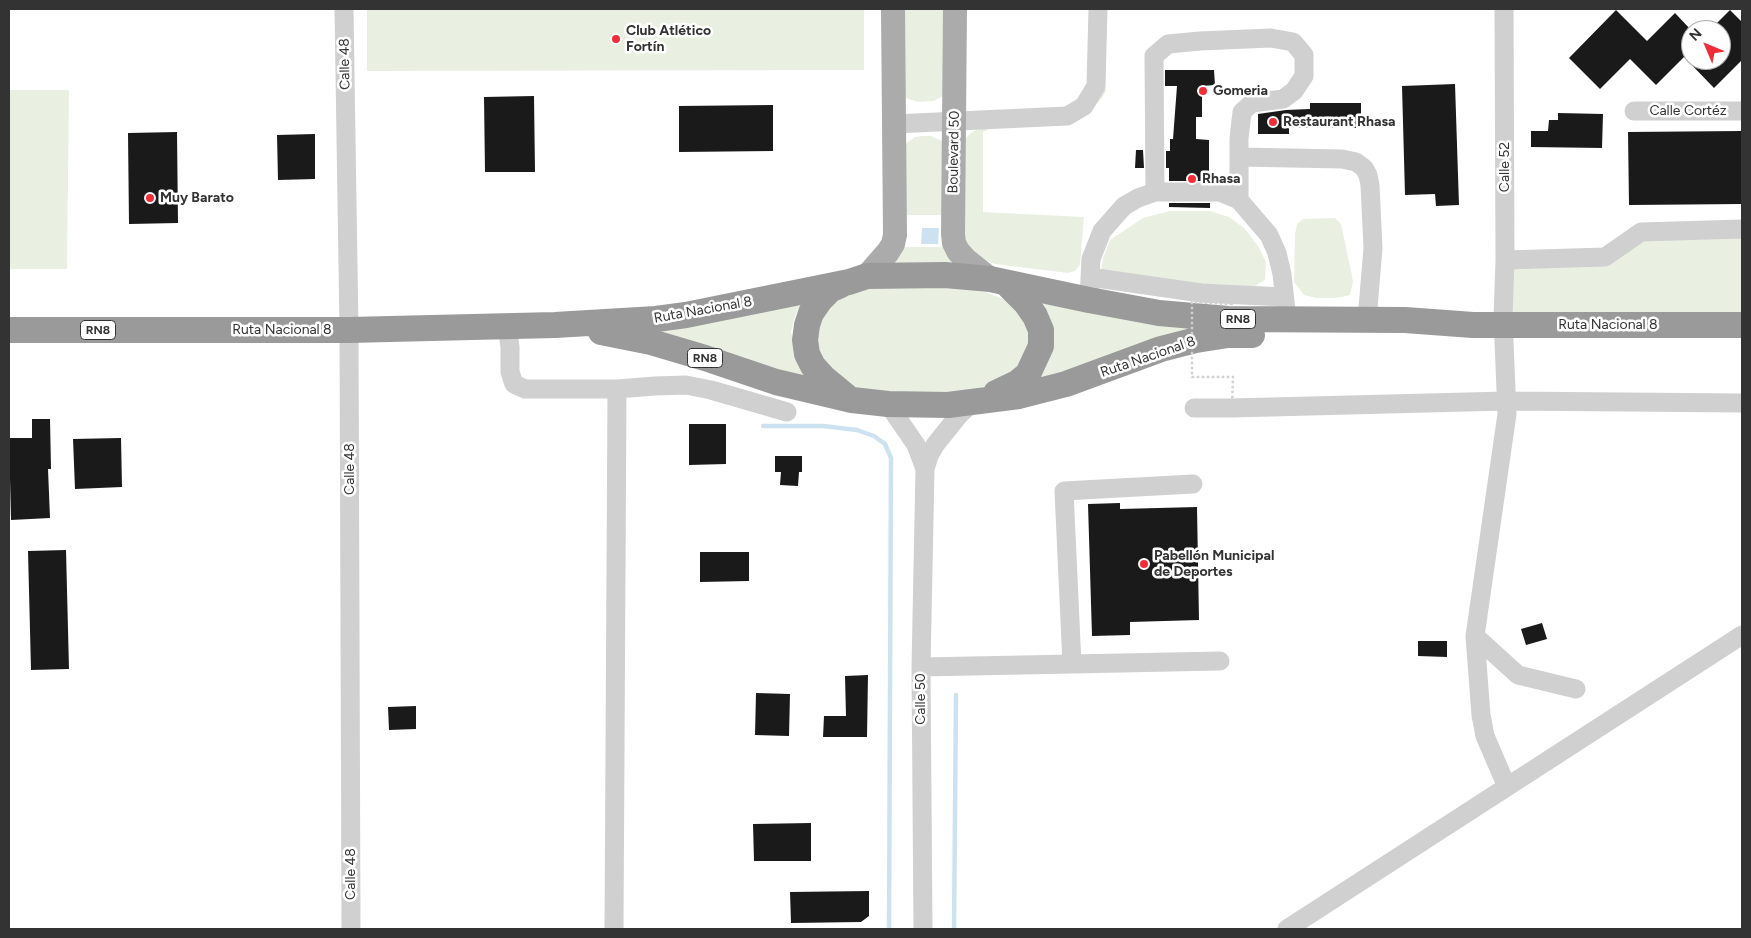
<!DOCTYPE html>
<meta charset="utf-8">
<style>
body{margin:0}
#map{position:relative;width:1751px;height:938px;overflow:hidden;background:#fff;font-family:Figtree,sans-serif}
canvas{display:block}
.frame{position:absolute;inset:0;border:10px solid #333;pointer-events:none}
.north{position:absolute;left:1681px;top:20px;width:50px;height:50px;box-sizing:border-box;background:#fff;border:1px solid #adadad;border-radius:50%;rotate:315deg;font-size:14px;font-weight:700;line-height:20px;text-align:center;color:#333}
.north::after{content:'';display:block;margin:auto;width:18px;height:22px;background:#f12e38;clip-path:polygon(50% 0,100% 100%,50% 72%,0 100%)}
</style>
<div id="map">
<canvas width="1751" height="938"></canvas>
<div class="frame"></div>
<div class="north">N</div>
</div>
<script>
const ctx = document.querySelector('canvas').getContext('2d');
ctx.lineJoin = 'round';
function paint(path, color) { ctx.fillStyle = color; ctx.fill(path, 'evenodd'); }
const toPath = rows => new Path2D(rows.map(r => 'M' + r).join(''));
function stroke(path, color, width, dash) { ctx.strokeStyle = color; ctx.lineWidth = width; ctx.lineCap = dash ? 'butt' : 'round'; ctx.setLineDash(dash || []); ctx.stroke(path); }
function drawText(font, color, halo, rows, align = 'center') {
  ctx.font = font + ' Figtree,sans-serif'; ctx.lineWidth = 5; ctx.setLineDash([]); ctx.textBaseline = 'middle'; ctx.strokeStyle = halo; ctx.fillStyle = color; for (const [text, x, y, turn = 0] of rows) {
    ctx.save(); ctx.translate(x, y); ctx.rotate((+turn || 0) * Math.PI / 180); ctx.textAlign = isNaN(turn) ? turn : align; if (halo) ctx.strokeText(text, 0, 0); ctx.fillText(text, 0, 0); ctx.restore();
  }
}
paint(toPath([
 [367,9,864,9,864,70,367,71],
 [901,9,948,9,946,94,934,101,918,102,906,98,901,94],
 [1107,89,1102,98,1084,117,995,126,983,132,983,212,1084,217,1080,265,1075,271,1068,273,995,264,979,258,961,238,963,141,971,133,986,124,1069,117,1097,91],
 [9,90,69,90,67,269,9,269],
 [923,136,931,136,944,142,946,215,900,215,904,145,915,137],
 [1170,211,1210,211,1229,217,1244,228,1258,246,1266,262,1265,280,1246,291,1100,278,1103,258,1110,240,1143,218],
 [1335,218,1341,224,1347,252,1353,281,1350,295,1336,298,1316,298,1304,295,1294,282,1295,234,1297,224,1303,219],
 [1742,229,1742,312,1503,318,1505,260,1581,258,1641,232],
 [899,247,949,247,958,262,884,267],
 [923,285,986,292,1011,302,1032,331,1023,363,992,384,971,391,942,394,874,394,852,389,818,353,816,327,821,314,844,295,866,288],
 [1036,294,1197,330,1036,382],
 [801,303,795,316,791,332,800,369,808,381,656,332]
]), '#e9f0e1');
paint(toPath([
 [922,228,939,228,938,244,921,244]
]), '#cde2f0');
stroke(toPath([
 [763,426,823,426,857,430,874,436,885,444,891,458,889,929],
 [954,929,956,695]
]), '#cde2f0', 4.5);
paint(toPath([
 [1616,10,1647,41,1675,13,1691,30,1691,60,1721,60,1721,30,1710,30,1730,10,1742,22,1742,60,1714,88,1684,57,1656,85,1630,59,1600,89,1569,58],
 [1165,70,1214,70,1215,85,1202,86,1202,117,1196,117,1196,139,1209,140,1209,181,1169,181,1169,168,1166,168,1166,151,1170,151,1170,139,1173,139,1177,86,1165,86],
 [1455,84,1459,205,1436,206,1435,194,1405,195,1402,86],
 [534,96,535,172,485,172,484,97],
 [1310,103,1361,103,1361,128,1289,128,1289,134,1258,134,1258,114,1286,110,1310,109],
 [773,105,773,151,679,152,679,106],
 [1558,113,1603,114,1602,148,1531,147,1531,131,1548,131,1549,120,1558,120],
 [1742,131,1742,204,1629,205,1628,132],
 [177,132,178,223,129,224,128,133],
 [315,134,315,179,278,180,277,135],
 [1136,150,1143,150,1144,168,1135,168],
 [1169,203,1210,203,1210,208,1169,207],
 [32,419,50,419,51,469,48,469,50,518,11,520,9,438,32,438],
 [689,424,726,424,726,464,689,465],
 [121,438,122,487,75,489,73,439],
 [775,456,802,456,802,472,799,472,798,486,780,485,781,472,775,472],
 [1120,503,1120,509,1197,507,1199,620,1130,622,1130,635,1092,636,1088,504],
 [66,550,69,669,31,670,28,551],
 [700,552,749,552,749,581,700,582],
 [1542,623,1547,639,1526,645,1521,629],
 [1418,641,1447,641,1447,657,1418,656],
 [868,675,867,737,823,737,824,716,846,716,845,676],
 [756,693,790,694,789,736,755,735],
 [416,706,416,729,389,730,388,707],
 [811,823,811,861,754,861,753,824],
 [869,891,869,916,861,922,791,923,790,892]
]), '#1a1a1a');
stroke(toPath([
 [344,9,349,330,351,929],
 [1504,9,1505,260,1503,318,1507,414,1475,636,1518,675,1576,689],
 [1634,111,1742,111],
 [894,124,1067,116,1074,112,1084,106,1096,86,1098,9],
 [1155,192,1154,56,1168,44,1200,41,1271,38,1293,42,1304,55,1304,76,1294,91,1283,99,1252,103,1242,112,1239,139,1239,157],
 [1239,200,1239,157,1342,159,1356,162,1364,168,1368,175,1370,185,1373,248,1367,320],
 [1505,260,1605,257,1641,232,1742,229],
 [1090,277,1201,293,1284,297],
 [1089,300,1091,259,1102,231,1124,206,1138,198,1155,192,1220,192,1239,200,1269,235,1277,253,1282,274,1287,320],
 [507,326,510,347,510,372,514,384,525,389,617,389,655,386,686,385,711,390,787,412],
 [888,404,916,445,925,469],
 [1194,408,1232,408,1506,401,1742,403],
 [1475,636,1481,715,1485,736,1507,787],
 [1072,664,1220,661],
 [921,667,1072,664,1064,491,1193,484],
 [614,929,617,389],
 [923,929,921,667,925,469,929,456,935,445,959,415,972,403],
 [1287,929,1742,635]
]), '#d0d0d0', 19);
stroke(toPath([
 [955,9,953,234,954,243,958,251,966,260,990,279],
 [867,276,888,252,893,244,895,235,893,9]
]), '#ababab', 24);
stroke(toPath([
 [841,285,830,290,820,300,811,313,807,325,805,340,807,354,813,366,824,378,847,397],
 [9,330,349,330,555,325,656,319,686,315,849,282,867,276,945,275,990,279,1089,300,1159,313,1228,319,1405,320,1473,325,1742,325],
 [601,332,651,342,705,358,776,382,852,400,888,404,948,405,1019,396,1066,384,1161,349,1196,340,1228,335,1252,335],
 [996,393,1017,383,1028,374,1041,346,1041,330,1035,316,1026,303,1006,283]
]), '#9a9a9a', 26);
stroke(toPath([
 [1202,298,1233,300,1232,304,1192,302,1192,377,1233,377,1232,408]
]), '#d0d0d0', 2.5, [2.5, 2.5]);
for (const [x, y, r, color] of [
 [616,39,5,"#f12e38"],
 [1203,91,5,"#f12e38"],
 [1273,122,5,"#f12e38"],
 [1192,179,5,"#f12e38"],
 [150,198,5,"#f12e38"],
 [1144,564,5,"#f12e38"]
]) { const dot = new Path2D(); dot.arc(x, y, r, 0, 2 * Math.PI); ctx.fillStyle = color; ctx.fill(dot); stroke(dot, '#fff', 2); }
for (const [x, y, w] of [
 [1238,319,35],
 [98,330,35],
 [705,358,35]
]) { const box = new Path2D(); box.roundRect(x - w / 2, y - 9.5, w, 19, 4); ctx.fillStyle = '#fff'; ctx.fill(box); stroke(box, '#333', 1); }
drawText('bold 12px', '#333', null, [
 ["RN8",1238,319],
 ["RN8",98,330],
 ["RN8",705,358]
]);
drawText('bold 14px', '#333', '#fff', [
 ["Club Atlético",626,31],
 ["Fortín",626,47],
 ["Gomeria",1213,91],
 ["Restaurant Rhasa",1283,122],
 ["Rhasa",1202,179],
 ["Muy Barato",160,198],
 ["Pabellón Municipal",1154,556],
 ["de Deportes",1154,572]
], 'left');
drawText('14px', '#333', '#fff', [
 ["Calle 48",345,64,-91],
 ["Calle Cortéz",1688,111],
 ["Boulevard 50",954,152,-89],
 ["Calle 52",1505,167,-90],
 ["Ruta Nacional 8",703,310,-10],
 ["Ruta Nacional 8",1608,325],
 ["Ruta Nacional 8",282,330],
 ["Ruta Nacional 8",1148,357,-19],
 ["Calle 48",350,469,-90],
 ["Calle 50",921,699,-90],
 ["Calle 48",351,874,-90]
]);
</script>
